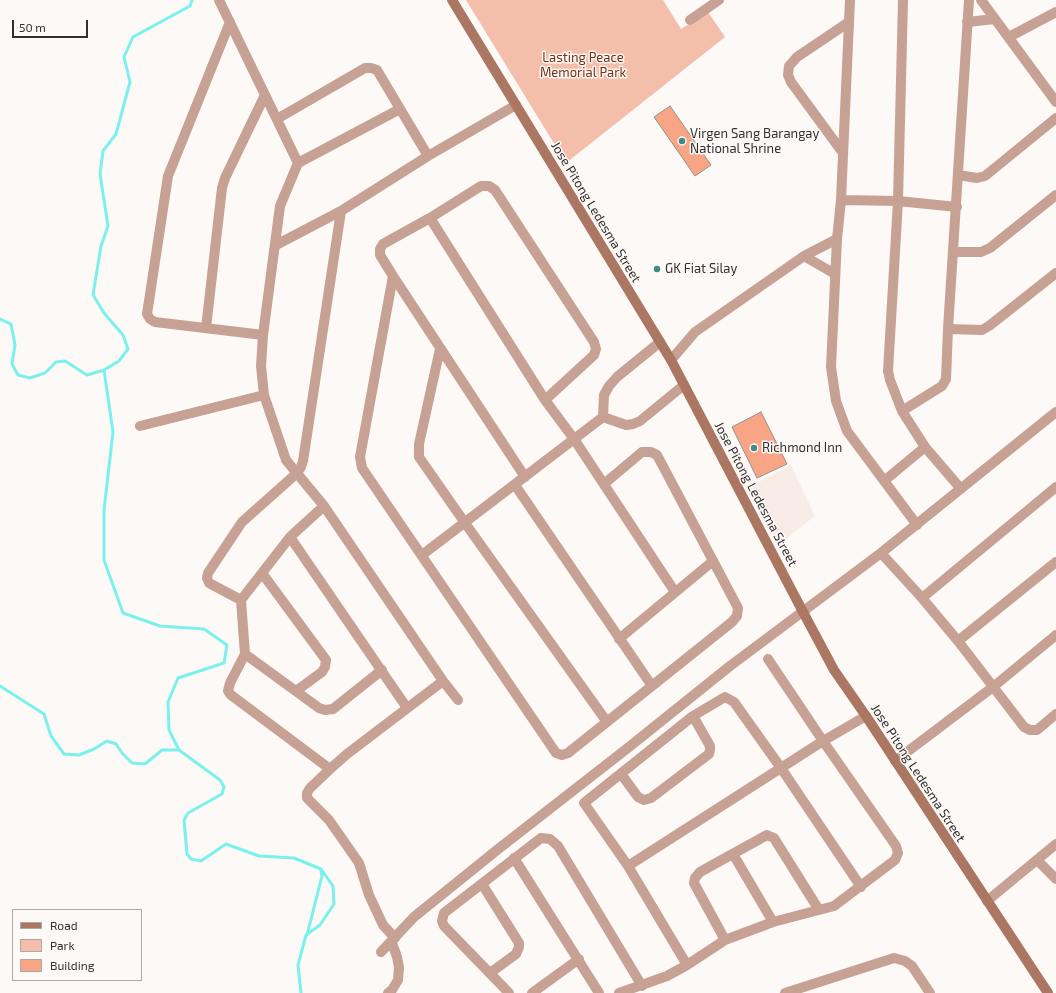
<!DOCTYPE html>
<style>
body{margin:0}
#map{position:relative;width:1056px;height:993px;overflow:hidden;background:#fdf9f7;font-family:"Exo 2",sans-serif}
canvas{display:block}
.legend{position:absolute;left:12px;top:909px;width:130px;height:72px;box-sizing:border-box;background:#fdf9f7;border:1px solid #aca9a7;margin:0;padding:5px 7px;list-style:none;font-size:12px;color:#32302f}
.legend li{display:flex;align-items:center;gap:8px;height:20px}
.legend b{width:20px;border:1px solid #aca9a7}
.scale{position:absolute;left:12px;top:20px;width:76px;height:18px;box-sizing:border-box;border:2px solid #32302f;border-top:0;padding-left:5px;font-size:12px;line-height:14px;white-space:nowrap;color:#32302f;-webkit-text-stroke:3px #fdf9f7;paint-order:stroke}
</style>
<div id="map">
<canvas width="1056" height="993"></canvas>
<ul class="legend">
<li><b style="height:5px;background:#ab7662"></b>Road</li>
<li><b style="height:11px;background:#f3beaa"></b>Park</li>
<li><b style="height:11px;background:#f8a586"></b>Building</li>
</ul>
<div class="scale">50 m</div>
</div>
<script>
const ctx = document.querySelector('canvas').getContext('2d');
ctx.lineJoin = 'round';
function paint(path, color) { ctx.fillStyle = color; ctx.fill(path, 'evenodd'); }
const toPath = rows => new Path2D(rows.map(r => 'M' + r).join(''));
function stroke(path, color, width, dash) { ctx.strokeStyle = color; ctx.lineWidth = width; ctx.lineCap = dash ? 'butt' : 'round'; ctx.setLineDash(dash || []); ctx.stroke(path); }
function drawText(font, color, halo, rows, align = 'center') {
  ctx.font = font + ' "Exo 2",sans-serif'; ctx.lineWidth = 3; ctx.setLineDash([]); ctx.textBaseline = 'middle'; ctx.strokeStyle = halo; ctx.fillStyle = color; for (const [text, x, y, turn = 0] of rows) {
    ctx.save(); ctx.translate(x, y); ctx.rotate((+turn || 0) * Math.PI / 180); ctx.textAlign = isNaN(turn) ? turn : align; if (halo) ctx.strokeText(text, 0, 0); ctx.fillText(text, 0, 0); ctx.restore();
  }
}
paint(toPath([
 [791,465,815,516,777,546,747,488]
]), '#f9ece7');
paint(toPath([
 [466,0,663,0,681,29,708,12,725,37,566,163]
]), '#f3beaa');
stroke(toPath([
 [0,319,11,324,15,345,12,364,18,375,30,378,45,373,56,362,65,361,87,375,104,370],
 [0,686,44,714,51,736,64,754,79,755,94,749,107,741,116,744,122,753,132,763,145,764,162,750,179,750,220,780,224,787,222,794,188,813,184,820,187,854,191,859,201,861,226,844,259,856,294,858,321,869,333,886,334,904,320,925,306,935,298,965,301,993],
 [179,750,169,730,168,702,178,678,224,663,227,645,204,629,160,626,123,613,104,560,104,510,113,432,104,370,119,361,128,349,123,335,104,313,93,295,101,246,108,226,100,174,103,151,116,134,130,82,124,57,133,37,190,6,192,0],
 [307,935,322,876,321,871]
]), '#7bf1ee', 3);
const building = toPath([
 [670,106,711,165,695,176,654,117,670,106],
 [761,412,787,464,757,478,732,427,761,412]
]);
paint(building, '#f8a586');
stroke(building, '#94908e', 1);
stroke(toPath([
 [219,0,298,163],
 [850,0,841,200,837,239,831,367,836,401,847,431,917,525],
 [903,0,898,201,888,371,890,380,902,411,925,447,961,489],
 [981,0,1056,102],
 [690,20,719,0],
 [230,22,168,176,147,314,150,319,155,322,263,335],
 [967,22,995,19],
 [1009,37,1056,12],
 [400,109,298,163,280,206,263,335,261,366,264,395,286,460,324,506,443,681,458,700],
 [277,119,365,68,371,68,377,70,428,156],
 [843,153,791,82,788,75,789,66,797,57,849,22],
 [958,175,977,178,985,176,1056,118],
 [841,200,898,201,957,207],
 [430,218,545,400,574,439,675,592],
 [276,245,341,211,428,156,516,105],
 [954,252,981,252,990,248,1056,195],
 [804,256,835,274],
 [393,276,360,457,362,468,556,753,562,755,568,753,732,622,737,616,738,608,657,455,651,452,642,452,604,484],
 [206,328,222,188,225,178,265,95],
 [948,329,982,330,989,326,1056,273],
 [660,342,617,377,609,386,604,395,603,417,626,425,633,424,640,421,684,385],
 [440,349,419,444,419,457,465,523,607,722],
 [671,360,695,332,804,256,837,239],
 [902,411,942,386,946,379,948,329,969,0],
 [140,426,264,395],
 [525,477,393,276,380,255,380,249,383,244,430,218,481,186,489,186,495,190,594,342,596,349,594,355,545,400],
 [884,481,925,447],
 [515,485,652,686],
 [324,506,290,537,241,600,245,654,230,683,228,691,231,695,330,769,347,754,443,681],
 [290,537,407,708],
 [881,553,922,598,958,641,1024,727,1030,730,1037,730,1056,714],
 [422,555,603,417],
 [262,573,326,660,325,667,322,672,296,691],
 [922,598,1056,487],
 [241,600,209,583,207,578,208,573,242,522,296,474,301,467,303,461,341,211],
 [619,639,713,561],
 [958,641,1056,562],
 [245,654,319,708,325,710,333,709,382,670],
 [895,761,993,687,1056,635],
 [330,769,310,788,307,793,307,798,329,820,359,863,369,895,383,925,395,938],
 [621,774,638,797,644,800,651,798,709,754,710,750,710,746,693,716],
 [733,854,773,922],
 [514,858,599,993],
 [1037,860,1056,879],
 [628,866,823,741,866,716],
 [482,884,519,943,519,947,516,954,490,973],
 [725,940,694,883,695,878,700,872,767,835,774,838,819,910],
 [381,952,414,917,497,850,629,747,730,666,881,553,1056,412],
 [687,965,628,866,584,803,693,716,725,697,734,702,781,768,861,887],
 [388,993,392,990,398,980,399,967,397,957,392,943],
 [509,993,444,926,442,921,444,913,541,838,550,839,558,846,642,986],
 [532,993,579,959],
 [619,993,667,976,687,965,725,940,773,922,834,906,895,860,898,853,896,846,823,741,768,659],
 [785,993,894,958,905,961,912,966,930,993]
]), '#c6a194', 10);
stroke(toPath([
 [987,901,1056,844]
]), '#c6a194', 10);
stroke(toPath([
 [452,0,671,360,803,612,834,670,866,716,1048,993]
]), '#ab7662', 10);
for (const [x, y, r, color] of [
 [682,141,4,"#428a88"],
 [657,269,4,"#428a88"],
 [754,448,4,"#428a88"]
]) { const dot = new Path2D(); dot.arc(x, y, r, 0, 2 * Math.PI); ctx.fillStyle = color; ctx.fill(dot); stroke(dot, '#fdf9f7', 1.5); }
drawText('13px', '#762e0e', '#fdf9f7', [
 ["Lasting Peace",583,58],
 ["Memorial Park",583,73]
]);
drawText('13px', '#32302f', '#fdf9f7', [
 ["Virgen Sang Barangay",690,134],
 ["National Shrine",690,149],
 ["GK Fiat Silay",665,269],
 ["Richmond Inn",762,448]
], 'left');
drawText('13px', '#32302f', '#fdf9f7', [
 ["Jose Pitong Ledesma Street",596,212,59],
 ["Jose Pitong Ledesma Street",756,494,62],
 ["Jose Pitong Ledesma Street",918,773,57]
]);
</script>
